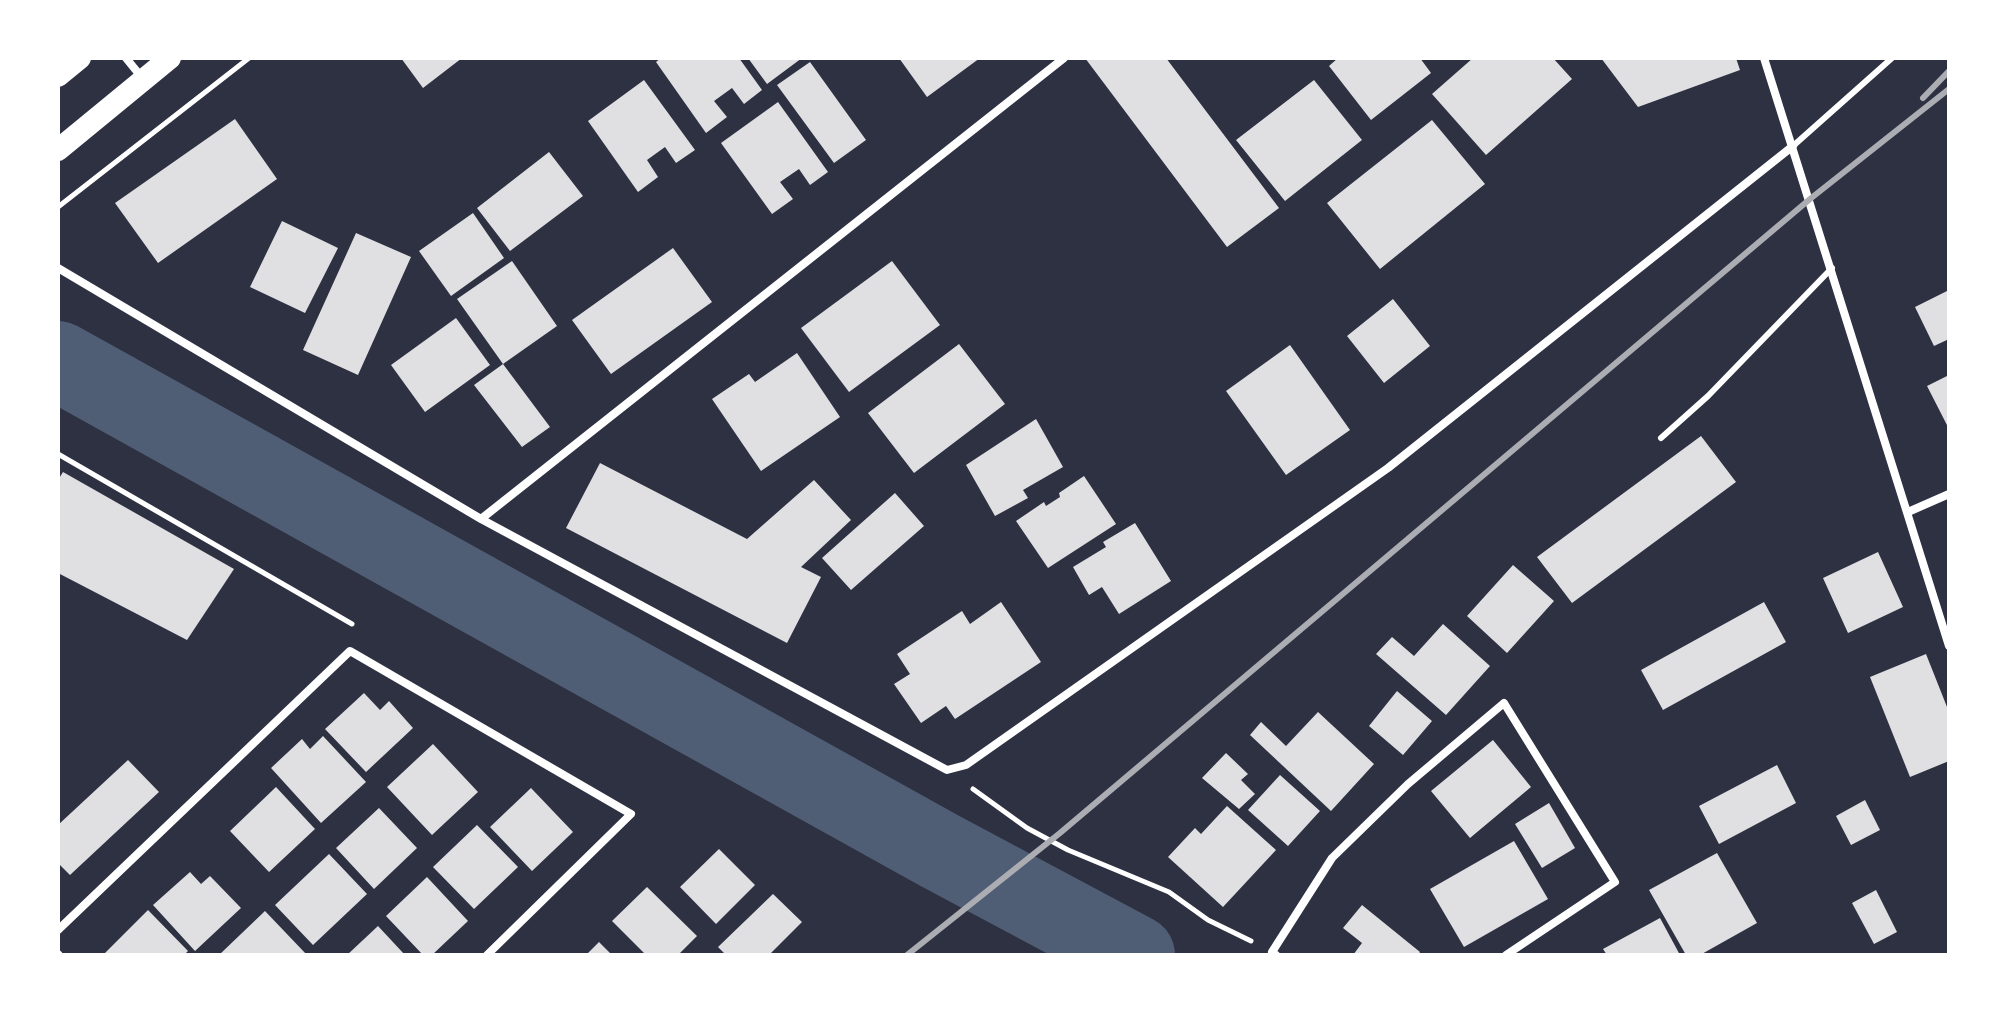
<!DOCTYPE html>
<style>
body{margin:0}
#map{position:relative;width:2007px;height:1013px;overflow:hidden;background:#2d3142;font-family:Ubuntu,sans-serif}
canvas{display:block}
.frame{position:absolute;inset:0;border:60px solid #fff;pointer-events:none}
</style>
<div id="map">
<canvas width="2007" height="1013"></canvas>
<div class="frame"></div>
</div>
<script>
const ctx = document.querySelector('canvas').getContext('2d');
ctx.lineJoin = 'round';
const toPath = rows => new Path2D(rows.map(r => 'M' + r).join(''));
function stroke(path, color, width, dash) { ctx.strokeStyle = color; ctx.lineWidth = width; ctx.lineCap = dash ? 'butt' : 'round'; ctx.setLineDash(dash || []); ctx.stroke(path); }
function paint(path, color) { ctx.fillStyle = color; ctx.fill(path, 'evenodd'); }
stroke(toPath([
 [58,361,940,851,1135,955]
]), '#4f5d75', 80);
paint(toPath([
 [401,58,462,58,423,88],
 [661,58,739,58,762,90,744,104,732,88,714,101,727,117,706,133,656,62],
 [748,58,802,58,767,84],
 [899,58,980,58,927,97],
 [1085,58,1166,58,1279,208,1227,247],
 [1338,58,1420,58,1431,73,1371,120,1329,66],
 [1473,58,1553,58,1572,79,1486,155,1432,94],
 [1601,58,1736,58,1740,70,1638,107],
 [810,62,866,140,834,163,777,85],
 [644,80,695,150,676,163,665,147,647,160,658,177,638,192,588,121],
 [1314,80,1362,140,1285,201,1236,140],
 [778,102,828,172,810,185,799,169,780,182,793,199,772,214,721,143],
 [235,119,277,179,158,263,115,203],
 [1432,120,1485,184,1380,269,1327,203],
 [549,152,583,196,510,251,477,208],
 [473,213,504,258,451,296,419,251],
 [282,221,338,248,305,313,250,287],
 [356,233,411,257,358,375,303,350],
 [673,248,712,302,611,374,572,320],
 [512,261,557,326,503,364,550,427,522,447,474,385,503,364,457,299],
 [892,261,940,325,849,392,801,328],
 [1949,290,1949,339,1934,346,1915,307],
 [1393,299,1430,346,1384,383,1347,336],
 [456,318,490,365,425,412,391,365],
 [959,344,1005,404,914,473,868,413],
 [1290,345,1350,430,1286,475,1226,391],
 [797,353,840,417,761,471,712,399,749,374,755,382],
 [1949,375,1949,429,1927,386],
 [1036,419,1063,467,1023,490,1028,498,995,516,966,465],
 [1701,436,1736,482,1572,603,1537,557],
 [600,463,747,539,814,480,851,520,801,567,821,577,787,643,566,528],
 [63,472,234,569,187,640,58,573,58,480],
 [1084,476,1116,524,1048,568,1016,521,1044,502,1046,506,1060,497,1059,493],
 [895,493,924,526,851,590,822,558],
 [1135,523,1171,581,1119,614,1102,587,1089,595,1073,567,1106,547,1103,542],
 [1878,552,1903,607,1848,633,1823,578],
 [1513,565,1554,601,1507,653,1467,616],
 [1001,602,1041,662,955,719,946,706,921,723,894,684,910,674,897,654,962,611,970,624],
 [1764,602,1786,642,1663,710,1641,670],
 [1443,624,1490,666,1446,715,1376,654,1392,637,1414,656],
 [1926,654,1949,712,1949,761,1910,777,1870,677],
 [1397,691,1432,721,1403,755,1369,726],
 [364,693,380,710,389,701,413,728,366,772,325,729],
 [1318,712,1374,764,1331,811,1250,735,1261,722,1286,746],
 [323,736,366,782,321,823,271,768,302,739,310,749],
 [1493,740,1531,787,1470,838,1431,791],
 [433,744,478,792,432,835,387,787],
 [1226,753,1248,774,1241,780,1255,794,1239,809,1202,778],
 [128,760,159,792,70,875,58,863,58,825],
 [1777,765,1796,803,1719,844,1699,806],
 [1280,775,1320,811,1288,846,1248,810],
 [276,787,315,829,269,872,230,831],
 [531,788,573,832,532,871,490,827],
 [1865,800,1880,830,1851,845,1836,816],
 [1549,803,1575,848,1542,868,1515,824],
 [1227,806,1276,850,1223,907,1168,857,1195,828,1201,834],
 [379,808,417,848,374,889,336,848],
 [477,825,518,867,474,909,433,867],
 [1514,841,1548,899,1464,947,1430,889],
 [719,849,755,885,716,924,680,887],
 [1717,853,1757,923,1700,955,1686,955,1649,890],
 [329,854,367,894,313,945,275,905],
 [190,872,201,884,210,876,241,908,195,951,153,905],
 [427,877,468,921,432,955,423,955,386,916],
 [647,887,697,936,678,955,646,955,612,921],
 [1876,890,1897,932,1874,944,1852,903],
 [773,894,802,922,769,955,726,955,718,947],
 [1362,905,1420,952,1418,955,1353,955,1362,943,1343,928],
 [148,910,188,951,184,955,103,955],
 [265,911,307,955,219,955],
 [1660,918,1680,955,1607,955,1603,949],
 [378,926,405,955,347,955],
 [599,942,612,955,586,955]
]), '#e0e0e3');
stroke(toPath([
 [58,207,249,58],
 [58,454,352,624],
 [973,789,1027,828,1068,850,1169,892,1208,920,1251,941]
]), '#fff', 5);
stroke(toPath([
 [1793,146,1892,58],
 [1661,438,1708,396,1832,268]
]), '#fff', 6);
stroke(toPath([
 [126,58,143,79],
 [1764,58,1949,646],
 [58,268,481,519,1064,58],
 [1908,512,1949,494],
 [481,519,947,770,966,765,1388,468,1793,146],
 [58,930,350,651,631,814,487,955],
 [58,954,59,955],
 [1276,955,1272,952,1332,858,1408,784,1504,703,1615,882,1506,955]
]), '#fff', 8);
stroke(toPath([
 [58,76,80,58],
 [58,150,170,58]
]), '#fff', 22);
stroke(toPath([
 [1923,98,1949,71],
 [907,955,1060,833,1810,199,1949,89]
]), '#abadb3', 6);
</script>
